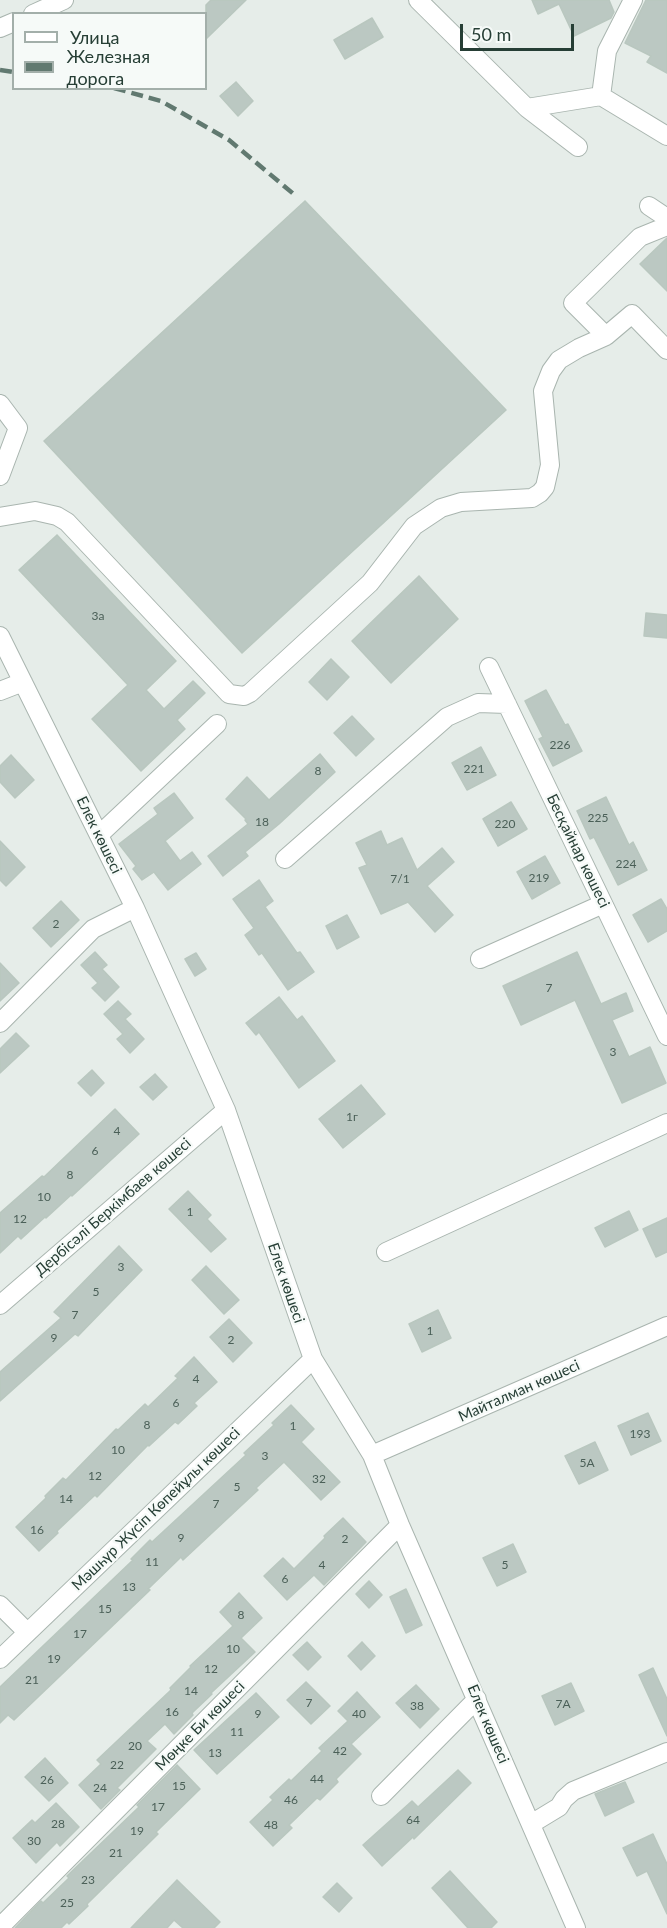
<!DOCTYPE html>
<meta charset="utf-8">
<style>
body{margin:0}
#map{position:relative;width:667px;height:1928px;overflow:hidden;background:#e6ede9;font-family:Lato,sans-serif}
canvas{display:block}
.legend{position:absolute;left:12px;top:12px;width:195px;height:78px;box-sizing:border-box;background:#f6faf8;border:2px solid #a3afaa;margin:0;padding:8px 10px;list-style:none;font-size:18px;color:#263e35}
.legend li{display:flex;align-items:center;gap:12px;height:30px}
.legend b{width:30px;border:2px solid #a3afaa}
.scale{position:absolute;left:460px;top:24px;width:114px;height:27px;box-sizing:border-box;border:3px solid #263e35;border-top:0;padding-left:8px;font-size:18px;line-height:21px;white-space:nowrap;color:#263e35;-webkit-text-stroke:4px #f6faf8;paint-order:stroke}
</style>
<div id="map">
<canvas width="667" height="1928"></canvas>
<ul class="legend">
<li><b style="height:8px;background:#fff"></b>Улица</li>
<li><b style="height:8px;background:#617970"></b>Железная дорога</li>
</ul>
<div class="scale">50 m</div>
</div>
<script>
const ctx = document.querySelector('canvas').getContext('2d');
ctx.lineJoin = 'round';
function paint(path, color) { ctx.fillStyle = color; ctx.fill(path, 'evenodd'); }
const toPath = rows => new Path2D(rows.map(r => 'M' + r).join(''));
function stroke(path, color, width, dash) { ctx.strokeStyle = color; ctx.lineWidth = width; ctx.lineCap = dash ? 'butt' : 'round'; ctx.setLineDash(dash || []); ctx.stroke(path); }
function drawText(font, color, halo, rows, align = 'center') {
  ctx.font = font + ' Lato,sans-serif'; ctx.lineWidth = 4.5; ctx.setLineDash([]); ctx.textBaseline = 'middle'; ctx.strokeStyle = halo; ctx.fillStyle = color; for (const [text, x, y, turn = 0] of rows) {
    ctx.save(); ctx.translate(x, y); ctx.rotate((+turn || 0) * Math.PI / 180); ctx.textAlign = isNaN(turn) ? turn : align; if (halo) ctx.strokeText(text, 0, 0); ctx.fillText(text, 0, 0); ctx.restore();
  }
}
const building = toPath([
 [211,0,246,0,206,39,206,5,211,0],
 [532,0,609,0,614,12,611,18,574,36,559,4,538,14,532,0],
 [646,0,667,0,667,73,647,62,651,56,625,43,646,0],
 [372,18,383,37,345,59,334,40,372,18],
 [236,82,253,101,238,116,220,96,236,82],
 [305,201,506,410,242,653,44,441,305,201],
 [667,238,667,291,640,264,667,238],
 [57,535,176,661,146,690,164,709,193,681,205,693,177,720,185,729,141,771,92,719,128,685,19,570,57,535],
 [419,576,458,619,391,683,352,641,419,576],
 [646,613,667,615,667,638,644,636,646,613],
 [331,659,349,677,327,700,309,682,331,659],
 [546,690,565,725,568,724,582,751,553,766,539,739,543,737,525,701,546,690],
 [352,716,374,739,356,756,334,733,352,716],
 [481,747,496,775,467,790,452,763,481,747],
 [320,754,335,772,279,824,245,852,248,856,223,876,208,856,248,824,245,820,246,819,226,799,247,777,269,800,320,754],
 [11,755,34,780,15,798,0,782,0,766,11,755],
 [174,793,193,818,165,841,180,861,192,852,201,864,168,890,154,872,142,880,133,869,136,866,119,844,158,814,154,808,174,793],
 [606,797,629,845,633,842,647,870,618,885,594,837,590,839,577,811,606,797],
 [511,802,527,829,498,846,483,819,511,802],
 [381,831,387,845,402,838,417,870,442,848,454,862,427,886,453,915,435,932,408,902,381,914,359,868,367,865,356,843,381,831],
 [0,841,25,867,6,886,0,880,0,841],
 [545,856,560,883,532,899,517,872,545,856],
 [259,880,273,901,265,907,297,953,300,952,314,972,288,990,262,953,259,955,245,935,254,928,233,899,259,880],
 [661,899,667,909,667,931,648,942,633,915,661,899],
 [61,901,79,920,51,947,33,928,61,901],
 [347,915,359,937,337,949,326,926,347,915],
 [95,952,107,965,102,969,119,987,105,1001,92,988,98,983,81,965,95,952],
 [577,952,601,1004,626,993,633,1011,612,1020,629,1057,650,1047,666,1083,622,1103,575,1000,521,1025,503,986,577,952],
 [196,953,206,969,195,976,185,959,196,953],
 [0,963,19,983,0,1001,0,963],
 [279,997,297,1020,302,1016,335,1061,299,1088,259,1032,256,1035,246,1023,279,997],
 [118,1001,131,1014,125,1019,144,1039,130,1053,117,1039,123,1034,104,1014,118,1001],
 [16,1033,29,1046,0,1073,0,1049,16,1033],
 [92,1070,104,1083,91,1096,78,1083,92,1070],
 [155,1074,167,1087,153,1100,140,1087,155,1074],
 [361,1085,385,1114,343,1148,319,1119,361,1085],
 [115,1109,139,1134,72,1196,71,1195,46,1218,45,1217,21,1239,18,1236,0,1253,0,1213,42,1176,44,1177,115,1109],
 [188,1191,211,1215,207,1219,226,1239,211,1252,169,1209,188,1191],
 [629,1211,638,1230,605,1247,595,1228,629,1211],
 [667,1218,667,1252,656,1257,643,1229,667,1218],
 [119,1246,142,1270,78,1336,75,1334,0,1401,0,1372,61,1318,54,1312,119,1246],
 [206,1266,239,1300,224,1314,192,1280,206,1266],
 [438,1310,451,1338,422,1352,409,1324,438,1310],
 [229,1319,252,1343,233,1362,210,1337,229,1319],
 [194,1357,217,1382,194,1403,197,1406,178,1424,175,1422,149,1446,148,1445,97,1497,95,1495,57,1531,58,1533,39,1551,16,1527,46,1498,45,1496,63,1478,66,1480,116,1429,118,1430,145,1404,148,1407,178,1378,175,1376,194,1357],
 [291,1405,314,1429,301,1442,340,1482,321,1500,284,1462,256,1488,258,1490,183,1560,181,1557,148,1589,150,1590,14,1720,8,1715,0,1723,0,1687,133,1560,131,1559,150,1540,152,1542,246,1455,244,1453,274,1425,272,1423,291,1405],
 [648,1413,661,1441,631,1455,618,1426,648,1413],
 [595,1442,608,1470,579,1484,565,1456,595,1442],
 [343,1518,366,1542,324,1585,314,1575,287,1600,264,1576,283,1558,294,1569,325,1538,324,1536,343,1518],
 [513,1544,526,1572,497,1586,483,1558,513,1544],
 [369,1581,382,1595,369,1608,356,1594,369,1581],
 [406,1589,422,1625,406,1633,390,1597,406,1589],
 [239,1593,262,1618,241,1638,255,1652,211,1693,212,1694,192,1713,193,1715,174,1734,165,1724,147,1741,156,1749,117,1788,120,1790,101,1809,79,1785,101,1764,97,1760,171,1690,170,1688,191,1667,190,1666,233,1626,220,1612,239,1593],
 [307,1642,321,1657,308,1670,293,1655,307,1642],
 [362,1642,375,1656,361,1670,348,1656,362,1642],
 [653,1668,667,1699,667,1736,639,1675,653,1668],
 [306,1682,330,1706,311,1724,287,1700,306,1682],
 [571,1683,584,1711,555,1725,542,1696,571,1683],
 [416,1685,439,1709,420,1728,396,1703,416,1685],
 [357,1692,380,1717,351,1744,361,1754,336,1779,338,1782,320,1800,317,1798,289,1825,292,1828,273,1846,250,1822,273,1800,270,1797,289,1779,291,1781,322,1751,319,1748,348,1721,338,1711,357,1692],
 [256,1693,279,1717,217,1774,194,1750,256,1693],
 [45,1758,68,1783,49,1801,25,1777,45,1758],
 [177,1765,200,1789,156,1832,158,1834,87,1904,88,1906,69,1924,67,1922,61,1928,15,1928,41,1901,43,1903,69,1878,67,1876,139,1807,137,1805,177,1765],
 [458,1770,471,1783,414,1839,413,1837,382,1866,363,1845,412,1801,418,1807,458,1770],
 [625,1782,634,1802,605,1816,595,1794,625,1782],
 [56,1803,79,1827,60,1846,57,1842,36,1863,13,1838,32,1820,35,1823,56,1803],
 [653,1834,667,1864,667,1914,647,1871,637,1876,623,1848,653,1834],
 [450,1871,497,1922,491,1928,468,1928,432,1888,450,1871],
 [177,1880,220,1922,214,1928,183,1928,174,1920,167,1928,131,1928,177,1880],
 [337,1883,352,1898,339,1912,323,1897,337,1883]
]);
paint(building, '#bbc8c2');
stroke(building, '#b9c7bf', 1.5);
const minor = toPath([
 [418,0,527,108,601,96,667,136],
 [33,14,64,0],
 [0,28,14,22],
 [601,96,607,51,633,0],
 [527,108,578,147],
 [649,206,667,218],
 [667,226,640,237,573,303,606,336,632,314,667,350],
 [0,404,18,428,0,476],
 [0,517,35,511,57,516,67,522,229,694,244,696,250,693,370,583,414,526,441,508,461,502,532,498,540,493,545,487,550,465,543,391,551,371,559,360,579,348,606,336],
 [0,636,135,908,226,1110,313,1359,372,1455,400,1525,576,1928],
 [489,667,667,1036],
 [0,691,23,682],
 [99,835,217,724],
 [285,859,447,717,478,703,507,704],
 [480,959,603,904],
 [0,1023,93,929,135,908],
 [386,1252,667,1123],
 [0,1305,226,1110],
 [372,1455,667,1326],
 [0,1605,27,1632],
 [0,1659,313,1359],
 [381,1796,477,1699],
 [531,1824,559,1807,564,1799,573,1791,667,1752],
 [0,1927,400,1525]
]);
stroke(minor, '#a9b5af', 20);
stroke(minor, '#fff', 18);
stroke(toPath([
 [0,70,14,72],
 [114,88,161,101,229,140,296,196]
]), '#617970', 4.5, [12, 6]);
drawText('12px', '#4b6058', null, [
 ["3а",98,616],
 ["226",560,745],
 ["221",474,769],
 ["8",318,771],
 ["225",598,818],
 ["18",262,822],
 ["220",505,824],
 ["224",626,864],
 ["219",539,878],
 ["7/1",400,879],
 ["2",56,924],
 ["7",549,988],
 ["3",613,1052],
 ["1г",352,1117],
 ["4",117,1131],
 ["6",95,1151],
 ["8",70,1175],
 ["10",44,1197],
 ["1",190,1212],
 ["12",20,1219],
 ["3",121,1267],
 ["5",96,1292],
 ["7",75,1315],
 ["1",430,1331],
 ["9",54,1338],
 ["2",231,1340],
 ["4",196,1379],
 ["6",176,1403],
 ["8",147,1425],
 ["1",293,1426],
 ["193",640,1434],
 ["10",118,1450],
 ["3",265,1456],
 ["5А",587,1463],
 ["12",95,1476],
 ["32",319,1479],
 ["5",237,1487],
 ["14",66,1499],
 ["7",216,1504],
 ["16",37,1530],
 ["9",181,1538],
 ["2",345,1539],
 ["11",152,1562],
 ["4",322,1565],
 ["5",505,1565],
 ["6",285,1579],
 ["13",129,1587],
 ["15",105,1609],
 ["8",241,1615],
 ["17",80,1634],
 ["10",233,1649],
 ["19",54,1659],
 ["12",211,1669],
 ["21",32,1680],
 ["14",191,1691],
 ["7",309,1703],
 ["7А",563,1704],
 ["38",417,1706],
 ["16",172,1712],
 ["9",258,1714],
 ["40",359,1714],
 ["11",237,1732],
 ["20",135,1746],
 ["42",340,1751],
 ["13",215,1753],
 ["22",117,1765],
 ["44",317,1779],
 ["26",47,1780],
 ["15",179,1786],
 ["24",100,1788],
 ["46",291,1800],
 ["17",158,1807],
 ["64",413,1820],
 ["28",58,1824],
 ["48",271,1825],
 ["19",137,1831],
 ["30",34,1841],
 ["21",116,1853],
 ["23",88,1880],
 ["25",67,1903]
]);
drawText('15px', '#263e35', '#f6faf8', [
 ["Елек көшесі",99,835,64],
 ["Бесқайнар көшесі",578,851,64],
 ["Дербісәлі Беркімбаев көшесі",113,1207,-41],
 ["Елек көшесі",286,1283,71],
 ["Майталман көшесі",519,1391,-24],
 ["Мәшһүр Жүсіп Көпейұлы көшесі",156,1509,-44],
 ["Елек көшесі",488,1724,67],
 ["Мөңке Би көшесі",200,1726,-45]
]);
</script>
